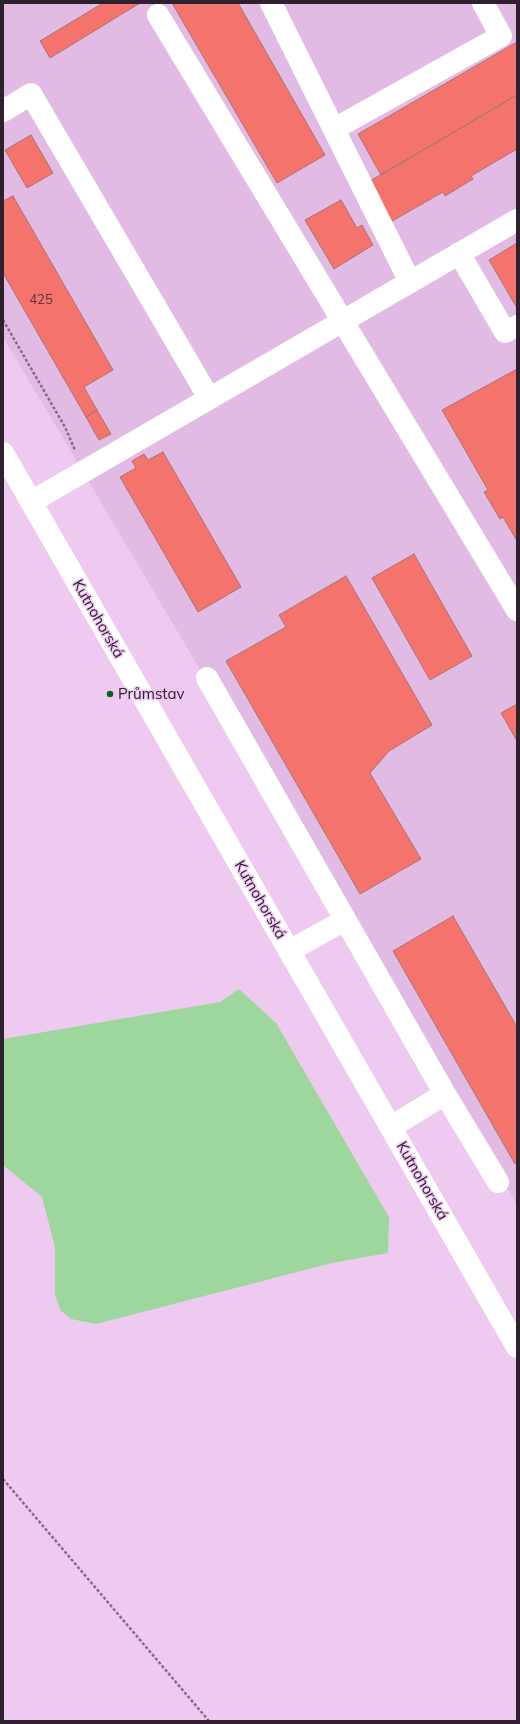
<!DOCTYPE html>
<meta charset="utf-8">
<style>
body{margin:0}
#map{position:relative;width:520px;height:1724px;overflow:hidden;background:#eecaf0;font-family:Mulish,sans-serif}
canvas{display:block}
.frame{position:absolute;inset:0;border:4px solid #2e202f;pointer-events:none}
</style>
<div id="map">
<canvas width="520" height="1724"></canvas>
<div class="frame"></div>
</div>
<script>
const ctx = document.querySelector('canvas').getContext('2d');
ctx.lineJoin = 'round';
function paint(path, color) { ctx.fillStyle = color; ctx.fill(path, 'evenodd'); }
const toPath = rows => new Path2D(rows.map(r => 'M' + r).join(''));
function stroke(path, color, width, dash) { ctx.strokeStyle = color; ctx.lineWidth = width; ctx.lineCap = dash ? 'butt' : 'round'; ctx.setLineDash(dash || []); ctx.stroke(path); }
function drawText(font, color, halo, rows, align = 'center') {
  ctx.font = font + ' Mulish,sans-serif'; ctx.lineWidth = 3; ctx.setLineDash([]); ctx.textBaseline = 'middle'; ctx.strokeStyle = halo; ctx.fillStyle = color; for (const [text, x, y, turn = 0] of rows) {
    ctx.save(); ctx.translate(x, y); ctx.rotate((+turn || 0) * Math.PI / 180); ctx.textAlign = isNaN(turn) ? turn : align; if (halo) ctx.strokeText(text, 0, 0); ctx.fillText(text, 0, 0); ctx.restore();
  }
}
paint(toPath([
 [3,3,517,3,517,1205,3,337]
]), '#e2bbe4');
paint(toPath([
 [239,989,276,1023,389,1217,388,1253,332,1263,96,1324,71,1319,60,1310,55,1294,55,1247,42,1197,3,1165,3,1039,220,1002]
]), '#9dd79d');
const building = toPath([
 [103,3,140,3,50,58,40,41,103,3],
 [172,3,238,3,325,155,277,183,172,3],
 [517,42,517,95,381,175,358,134,517,42],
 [517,95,517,149,471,176,473,179,445,196,443,192,387,224,363,185,517,95],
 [31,135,53,173,27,188,5,150,31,135],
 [13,196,113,370,84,387,97,410,86,417,3,273,3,201,13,196],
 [341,200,357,228,362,225,373,245,334,269,305,220,341,200],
 [517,243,517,308,489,260,517,243],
 [517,369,517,541,503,517,500,519,484,492,488,490,442,410,517,369],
 [97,410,111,434,99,440,86,417,97,410],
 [163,452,241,587,198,612,120,477,136,468,132,461,144,454,148,460,163,452],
 [414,554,472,656,430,680,372,578,414,554],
 [346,576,432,725,389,751,370,773,421,859,360,894,226,661,286,627,279,615,346,576],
 [517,704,517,741,501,713,517,704],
 [453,916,517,1027,517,1163,515,1164,393,951,453,916]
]);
paint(building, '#f5736d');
stroke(building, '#a87672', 1);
stroke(toPath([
 [3,320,65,427,75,450],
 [3,1479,209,1721]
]), '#856d87', 2.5, [3, 2]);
stroke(toPath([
 [271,3,410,282],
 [158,15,517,610],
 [3,111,31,94,209,398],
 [334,129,501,36,483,3],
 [459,253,505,332,517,326],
 [31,502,517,220],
 [207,678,445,1094],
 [289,951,345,920],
 [391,1127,445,1094,498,1182]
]), '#fff', 22);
stroke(toPath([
 [3,453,517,1347]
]), '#fff', 22);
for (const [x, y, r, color] of [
 [110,694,4,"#026915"]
]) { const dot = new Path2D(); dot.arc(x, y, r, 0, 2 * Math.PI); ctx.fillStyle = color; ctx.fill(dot); stroke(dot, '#eecaf0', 1.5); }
drawText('13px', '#60353e', null, [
 ["425",41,300]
]);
drawText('15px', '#2e202f', '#eecaf0', [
 ["Kutnohorská",98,619,60],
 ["Kutnohorská",260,900,60],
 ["Kutnohorská",422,1181,60]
]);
drawText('15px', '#2e202f', '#eecaf0', [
 ["Průmstav",118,694]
], 'left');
</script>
